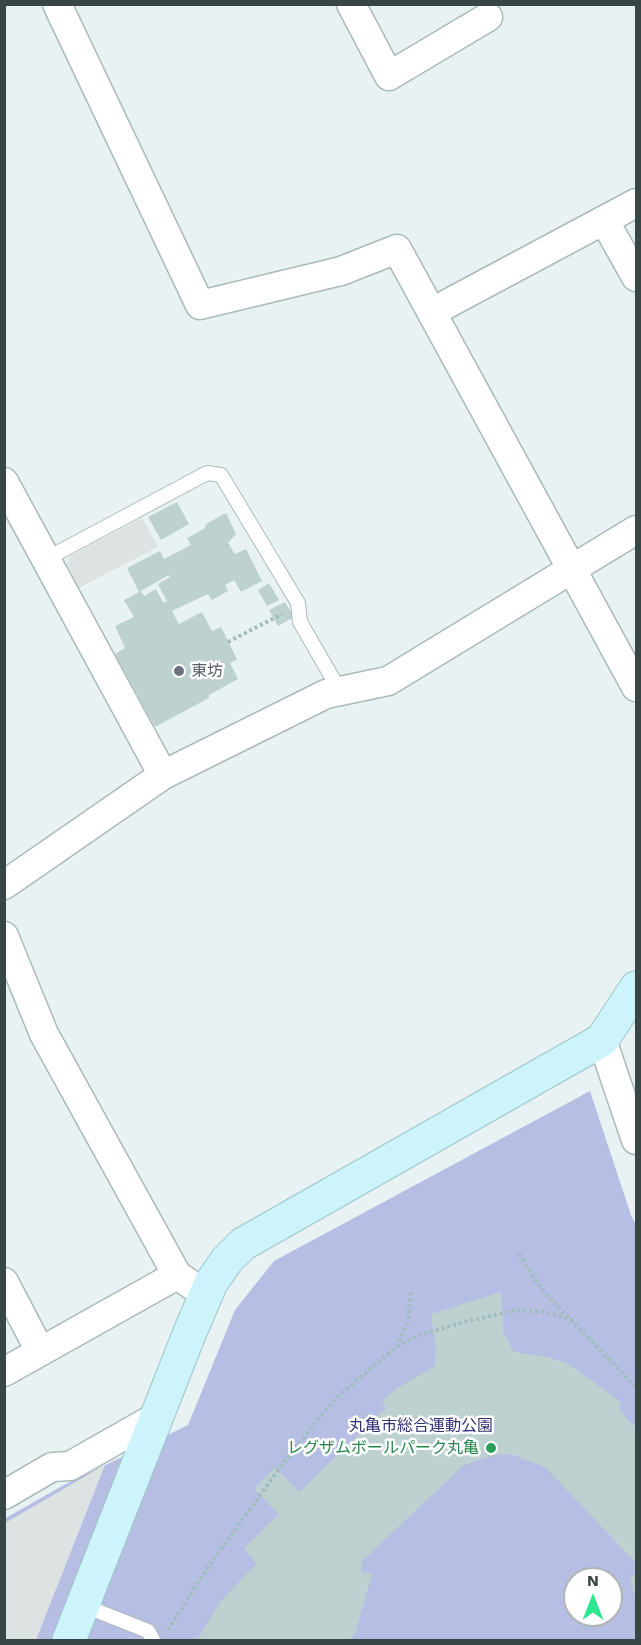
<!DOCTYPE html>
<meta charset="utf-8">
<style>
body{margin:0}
#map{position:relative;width:641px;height:1645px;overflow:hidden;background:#e9f2f3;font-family:"Work Sans",sans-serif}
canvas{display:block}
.frame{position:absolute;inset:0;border:6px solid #384646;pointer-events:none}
.north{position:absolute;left:563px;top:1567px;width:60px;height:60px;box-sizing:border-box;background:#fff;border:2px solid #afb5b5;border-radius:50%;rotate:0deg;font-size:16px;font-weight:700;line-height:24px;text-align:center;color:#384646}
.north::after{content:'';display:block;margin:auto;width:21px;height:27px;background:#2de68f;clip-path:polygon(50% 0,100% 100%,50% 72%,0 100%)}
</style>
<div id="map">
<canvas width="641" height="1645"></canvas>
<div class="frame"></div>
<div class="north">N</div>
</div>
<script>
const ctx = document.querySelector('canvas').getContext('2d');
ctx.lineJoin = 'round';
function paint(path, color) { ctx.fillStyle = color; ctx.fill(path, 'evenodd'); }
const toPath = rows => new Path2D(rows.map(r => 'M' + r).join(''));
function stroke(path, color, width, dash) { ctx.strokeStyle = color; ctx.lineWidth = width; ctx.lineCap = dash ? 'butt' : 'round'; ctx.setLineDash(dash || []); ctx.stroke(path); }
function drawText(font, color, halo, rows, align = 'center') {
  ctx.font = font + ' "Work Sans","Noto Sans JP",sans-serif'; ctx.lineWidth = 5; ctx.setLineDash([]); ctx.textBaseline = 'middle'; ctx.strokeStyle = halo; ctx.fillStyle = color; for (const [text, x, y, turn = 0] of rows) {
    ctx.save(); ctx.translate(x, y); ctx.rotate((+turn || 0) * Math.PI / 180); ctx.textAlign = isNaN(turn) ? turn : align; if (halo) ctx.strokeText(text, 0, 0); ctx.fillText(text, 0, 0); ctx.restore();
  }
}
paint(toPath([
 [590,1091,631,1215,636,1225,636,1640,5,1640,4,1519,62,1486,188,1425,235,1310,274,1261],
 [575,1579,611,1579,611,1615,575,1615]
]), '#b6bee3');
paint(toPath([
 [142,518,158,547,79,588,67,564,70,556],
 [105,1465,36,1640,5,1640,5,1523]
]), '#dde2e2');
paint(toPath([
 [177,502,189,524,161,540,148,517],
 [226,513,236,534,228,543,235,554,246,549,262,581,241,592,234,580,225,585,228,591,212,600,208,594,172,611,179,624,202,612,212,631,221,627,237,659,230,663,238,679,209,695,209,698,155,727,115,654,125,648,115,626,134,617,124,600,139,592,127,568,160,551,164,559,191,545,187,538,205,528,206,524],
 [169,575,170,577,158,584,167,602,163,602,156,589,144,596,141,591],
 [269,583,279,600,267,606,258,590],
 [285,602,294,617,278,626,269,610],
 [501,1292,504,1334,514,1352,548,1357,570,1365,621,1402,619,1410,636,1428,636,1563,545,1467,513,1455,498,1454,464,1465,362,1561,361,1572,372,1574,355,1634,349,1640,197,1640,220,1602,257,1563,244,1549,279,1514,254,1489,275,1467,299,1492,386,1408,382,1401,397,1388,434,1367,436,1351,431,1314],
 [630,1575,636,1575,636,1599]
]), '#bdd1d0');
const lane = toPath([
 [46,559,207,473,221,475,298,603,300,622,340,691],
 [82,1605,148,1631,153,1640]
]);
const street = toPath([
 [57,4,200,305,341,271,397,249,636,687],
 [351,4,389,76,488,17],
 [604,220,636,277],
 [432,312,636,203],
 [4,482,163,775],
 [4,885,163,775,326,694,388,681,636,530],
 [4,936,44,1034,177,1275],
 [602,1040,636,1140],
 [4,1282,40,1351],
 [4,1372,177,1275,193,1286],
 [4,1495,52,1467,70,1466,158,1416]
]);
const secondary = toPath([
 [69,1640,190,1332,211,1283,227,1260,243,1244,602,1040,636,988]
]);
stroke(lane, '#aababb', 16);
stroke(street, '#aababb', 31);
stroke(secondary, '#9bc6cb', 35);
stroke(toPath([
 [228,642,282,614],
 [519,1254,542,1290,636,1387],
 [397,1346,420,1335,468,1321,516,1310,544,1312,572,1319],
 [168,1630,208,1567,290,1454,335,1399,397,1346,408,1321,411,1290]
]), '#9fbdbe', 4, [3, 3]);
stroke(lane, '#fff', 14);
stroke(street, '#fff', 28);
stroke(secondary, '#cdf4fa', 33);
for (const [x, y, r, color] of [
 [179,671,6,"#6b7280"],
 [491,1448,6,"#2e9e5b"]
]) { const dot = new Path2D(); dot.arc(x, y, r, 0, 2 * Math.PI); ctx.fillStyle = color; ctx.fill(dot); stroke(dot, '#fff', 2); }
drawText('16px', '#5b616d', '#fff', [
 ["東坊",191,671]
], 'left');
drawText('16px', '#303173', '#fff', [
 ["丸亀市総合運動公園",421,1426]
]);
drawText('16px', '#27864d', '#fff', [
 ["レグザムボールパーク丸亀",479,1448]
], 'right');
</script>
